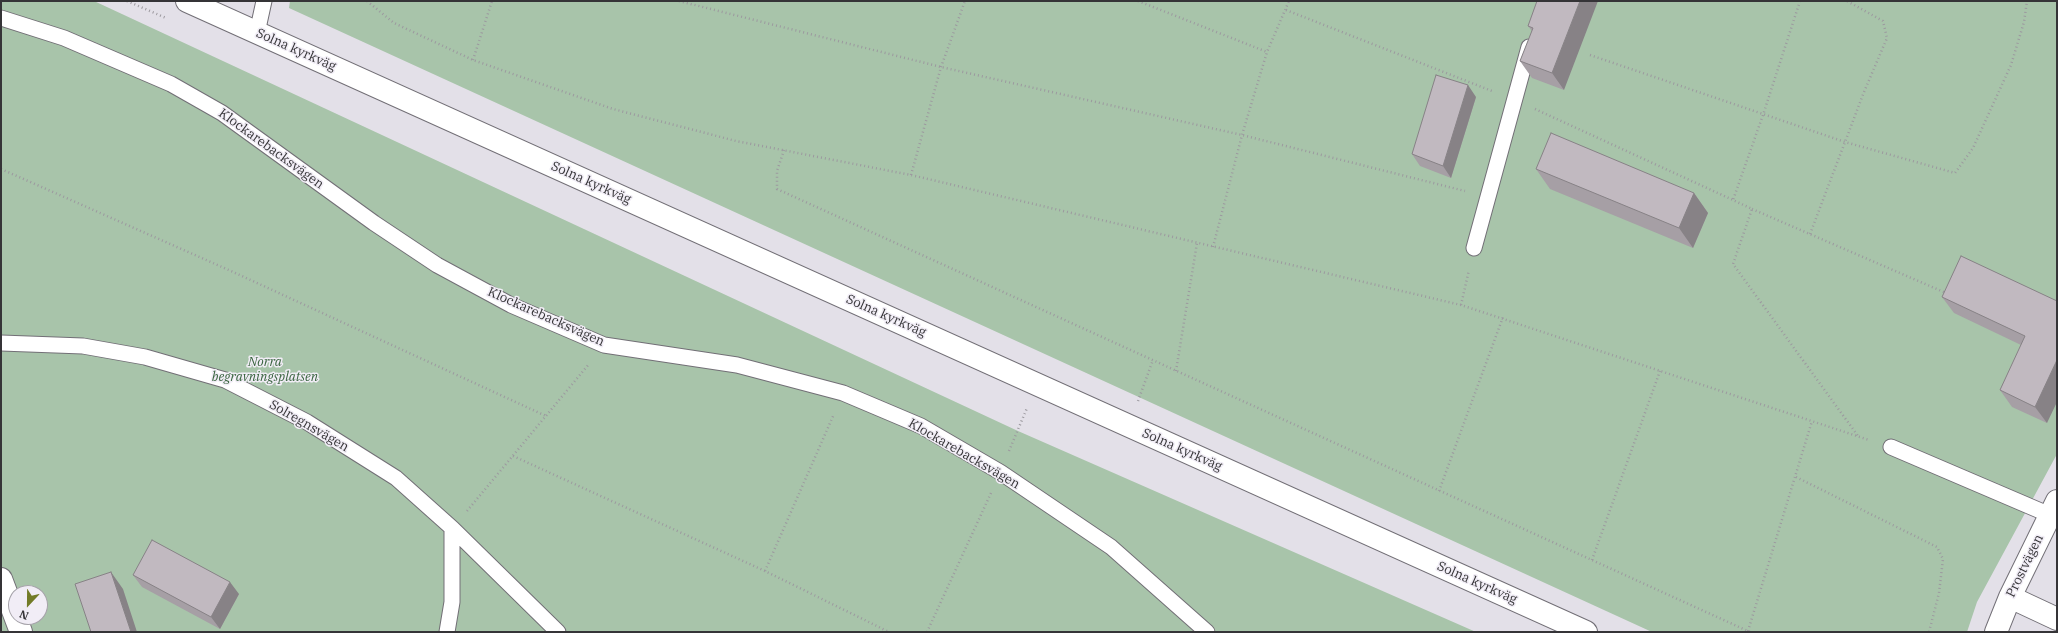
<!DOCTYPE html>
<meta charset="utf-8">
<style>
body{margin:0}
#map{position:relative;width:2058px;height:633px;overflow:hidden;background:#e3e0e8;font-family:"IBM Plex Serif",serif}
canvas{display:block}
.frame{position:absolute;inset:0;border:2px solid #353437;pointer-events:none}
.north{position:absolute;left:8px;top:585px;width:40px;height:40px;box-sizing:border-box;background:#f1edf6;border:1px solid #a6a3aa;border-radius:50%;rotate:202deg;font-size:11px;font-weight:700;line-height:16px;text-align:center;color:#353437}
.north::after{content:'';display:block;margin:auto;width:14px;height:18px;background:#727b27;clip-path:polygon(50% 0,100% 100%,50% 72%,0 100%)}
</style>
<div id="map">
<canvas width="2058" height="633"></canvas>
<div class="frame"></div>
<div class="north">N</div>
</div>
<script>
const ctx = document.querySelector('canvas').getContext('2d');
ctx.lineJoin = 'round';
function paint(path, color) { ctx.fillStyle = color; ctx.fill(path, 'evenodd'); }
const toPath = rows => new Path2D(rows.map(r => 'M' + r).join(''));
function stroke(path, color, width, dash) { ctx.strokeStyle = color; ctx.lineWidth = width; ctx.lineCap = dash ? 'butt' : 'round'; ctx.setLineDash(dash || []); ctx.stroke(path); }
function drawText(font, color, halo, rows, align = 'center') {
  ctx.font = font + ' "IBM Plex Serif",serif'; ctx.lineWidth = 3; ctx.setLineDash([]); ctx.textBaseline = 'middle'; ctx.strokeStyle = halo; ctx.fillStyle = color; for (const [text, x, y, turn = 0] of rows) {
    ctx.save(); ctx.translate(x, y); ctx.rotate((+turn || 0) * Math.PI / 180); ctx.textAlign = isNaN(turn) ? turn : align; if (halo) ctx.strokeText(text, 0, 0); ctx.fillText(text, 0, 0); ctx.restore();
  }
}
paint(toPath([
 [1,1,94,1,1018,431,1476,632,1,632],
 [16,593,40,593,40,617,16,617],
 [290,1,2057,1,2057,454,1977,602,1967,632,1652,632,289,8]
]), '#a8c4aa');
const service = toPath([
 [1,18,64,38,171,84,222,113,374,223,437,265,511,305,604,345,737,365,843,393,921,426,1000,472,1111,547,1207,632],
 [257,33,264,1],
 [1474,248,1529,47],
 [1,343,83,346,145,357,225,380,307,422,396,478,452,528,558,632],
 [1891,447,2050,515],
 [447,632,452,602,452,528]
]);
const minor = toPath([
 [1,579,21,632],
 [2010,597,2057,619],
 [1996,632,2010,597,2057,501]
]);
const tertiary = toPath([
 [187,1,1586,632]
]);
stroke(service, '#726f76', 17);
stroke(minor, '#726f76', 24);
stroke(tertiary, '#726f76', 24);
stroke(toPath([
 [127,1,166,18],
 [367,1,394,23,473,60,613,109,736,141,911,175,1461,305,1869,440],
 [679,1,941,67,1242,135,1465,191],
 [1138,1,1267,52],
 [1800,1,1763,115,1733,200,1752,209,1733,264,1858,436],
 [1286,10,1492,91],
 [1590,55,1845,142,1955,173,1973,148,2011,65,2024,22,2027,1],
 [473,60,492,1],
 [1535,109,1733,200],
 [784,150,777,171,777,189,1750,632],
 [1,169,231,271,546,416],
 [911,175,941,67,965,1],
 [1752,209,1946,293],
 [1810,234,1864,92,1887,38,1883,21,1847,1],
 [1213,247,1242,135,1267,52,1289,1],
 [1461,305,1469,270],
 [1176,371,1197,243],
 [1138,401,1153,360],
 [1009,451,1027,408],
 [513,456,765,571,889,632],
 [1796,477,1937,547,1943,559,1939,593,1929,632],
 [1439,491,1503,317],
 [467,511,589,364],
 [1592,560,1660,371],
 [765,571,834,414],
 [1748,631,1812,421],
 [927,632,991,493]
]), '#9c999f', 2.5, [1, 3]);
stroke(service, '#fff', 15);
stroke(minor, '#fff', 22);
stroke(tertiary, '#fff', 22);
paint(toPath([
 [1537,1,1564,90,1532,78,1520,61,1532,31,1528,26],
 [1476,97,1451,178,1420,166,1412,154],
 [1536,169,1694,193,1708,213,1693,248,1550,189],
 [1942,297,2057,301,2047,423,2012,407,2000,390,2021,345,1954,313],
 [133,575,239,594,220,629,142,587]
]), '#a69fa5');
paint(toPath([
 [1580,1,1598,1,1564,90,1552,73],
 [1468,85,1476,97,1451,178,1443,166],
 [1694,193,1708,213,1693,248,1679,228],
 [2057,360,2057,402,2047,423,2035,407],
 [111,572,123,589,137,632,131,632],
 [230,582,239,594,220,629,211,617]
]), '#878286');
const building = toPath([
 [1537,1,1580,1,1552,73,1520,61,1533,28,1528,26,1537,1],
 [1436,75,1468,85,1443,166,1412,154,1436,75],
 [1551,133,1694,193,1679,228,1536,169,1551,133],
 [1961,256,2057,301,2057,360,2035,407,2000,390,2025,336,1942,297,1961,256],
 [152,540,230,582,211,617,133,575,152,540],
 [111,572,131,632,91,632,75,584,111,572]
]);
paint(building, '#c1b9c0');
stroke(building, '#878286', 1);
drawText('13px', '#353437', '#f1edf6', [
 ["Solna kyrkväg",296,50,24],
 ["Klockarebacksvägen",271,149,36],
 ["Solna kyrkväg",591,183,24],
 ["Solna kyrkväg",886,316,24],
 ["Klockarebacksvägen",546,317,24],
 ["Solregnsvägen",309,426,30],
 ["Solna kyrkväg",1182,450,24],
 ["Klockarebacksvägen",964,454,30],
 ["Prostvägen",2025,566,-64],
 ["Solna kyrkväg",1477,583,24]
]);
drawText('italic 13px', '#38633e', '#f1edf6', [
 ["Norra",265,362],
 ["begravningsplatsen",265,377]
]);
</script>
